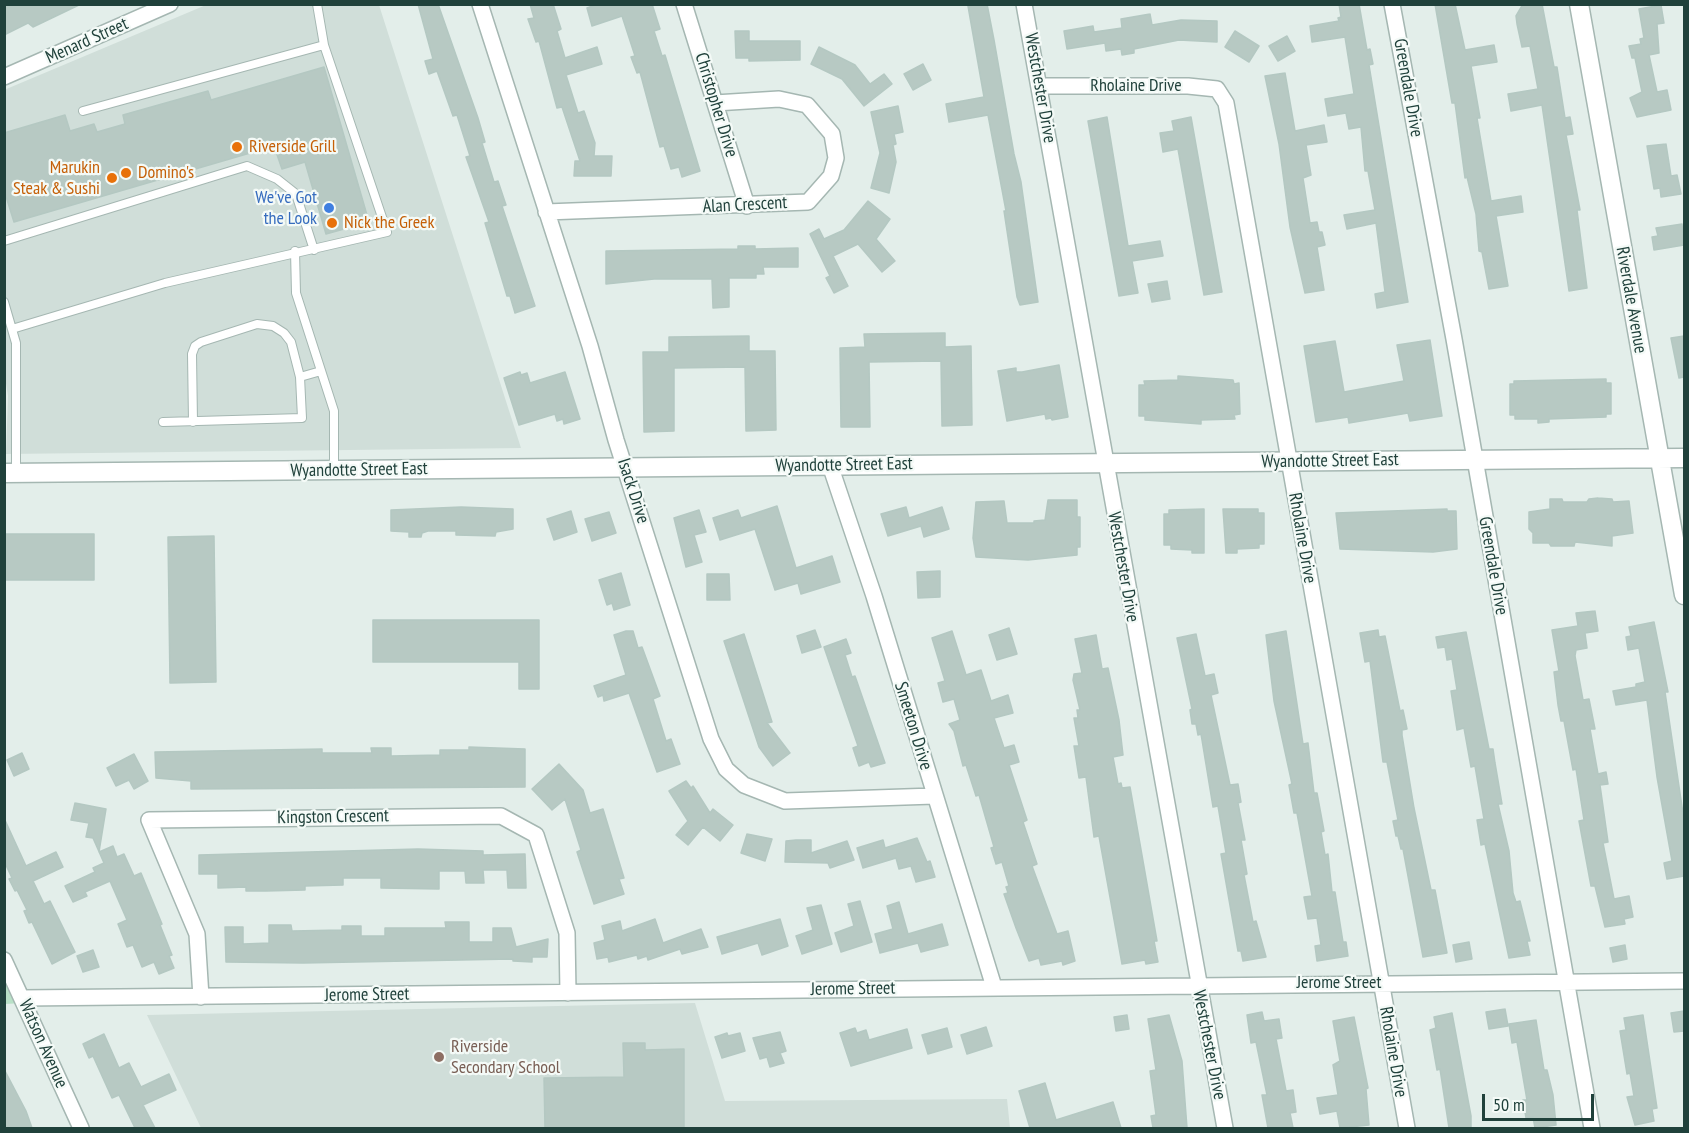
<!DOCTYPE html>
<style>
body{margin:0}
#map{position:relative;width:1689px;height:1133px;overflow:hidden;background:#e3eeea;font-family:"PT Sans Narrow",sans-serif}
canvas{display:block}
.frame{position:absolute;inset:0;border:6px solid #20413b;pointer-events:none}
.scale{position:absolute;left:1482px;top:1094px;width:112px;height:27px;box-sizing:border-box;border:3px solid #20413b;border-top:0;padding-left:8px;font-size:18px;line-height:21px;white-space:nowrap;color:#20413b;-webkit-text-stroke:4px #f4faf7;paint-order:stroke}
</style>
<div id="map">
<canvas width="1689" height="1133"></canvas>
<div class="frame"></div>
<div class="scale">50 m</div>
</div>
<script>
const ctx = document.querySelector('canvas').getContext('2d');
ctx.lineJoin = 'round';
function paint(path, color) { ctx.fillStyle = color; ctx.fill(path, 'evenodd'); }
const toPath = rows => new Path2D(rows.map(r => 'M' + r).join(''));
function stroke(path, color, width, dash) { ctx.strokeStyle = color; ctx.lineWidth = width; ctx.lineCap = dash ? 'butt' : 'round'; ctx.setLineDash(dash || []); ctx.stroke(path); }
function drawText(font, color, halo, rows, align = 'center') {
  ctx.font = font + ' "PT Sans Narrow",sans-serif'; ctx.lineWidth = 4.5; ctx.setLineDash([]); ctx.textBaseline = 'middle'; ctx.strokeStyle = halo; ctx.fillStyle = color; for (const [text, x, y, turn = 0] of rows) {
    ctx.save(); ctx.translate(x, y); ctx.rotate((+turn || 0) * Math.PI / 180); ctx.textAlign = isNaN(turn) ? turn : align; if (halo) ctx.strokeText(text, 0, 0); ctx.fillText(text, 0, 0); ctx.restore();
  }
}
paint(toPath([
 [206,5,379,5,521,448,6,454,8,396,4,371,4,90],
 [695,1003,725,1101,1007,1099,1010,1128,201,1128,147,1015]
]), '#d0ded9');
paint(toPath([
 [4,974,24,1003,5,1004]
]), '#b9e1c7');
const building = toPath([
 [4,4,81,4,33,27,28,23,4,35,4,4],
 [418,4,438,4,478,118,485,142,482,143,494,182,498,181,506,205,502,206,535,306,515,313,510,296,507,296,485,223,489,222,466,157,470,156,457,115,453,116,437,71,429,74,425,61,433,59,418,4],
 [530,4,553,4,561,29,557,31,565,58,597,47,602,64,566,75,578,113,584,111,595,143,594,156,612,156,611,176,574,176,575,161,580,161,562,107,557,108,539,41,536,42,528,19,534,18,530,4],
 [598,4,652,4,660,29,654,31,662,56,665,55,700,171,682,177,679,167,671,169,664,146,660,147,640,72,637,73,631,57,635,56,622,16,592,26,587,8,598,4],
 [979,4,987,4,994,40,1014,154,1021,182,1038,302,1020,305,1017,297,1004,211,1006,211,988,115,949,122,946,104,984,97,968,6,979,4],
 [1339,4,1359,4,1367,50,1370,49,1373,64,1369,65,1408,302,1377,308,1375,294,1385,292,1376,223,1347,229,1344,215,1375,210,1368,171,1365,171,1361,127,1349,129,1346,113,1328,116,1325,99,1354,94,1345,37,1312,42,1310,26,1339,21,1338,18,1341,17,1339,4],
 [1435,4,1455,4,1465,50,1494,45,1497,62,1471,66,1480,118,1477,118,1491,201,1521,196,1523,212,1496,216,1508,286,1489,289,1482,252,1479,251,1476,214,1467,177,1465,178,1455,103,1452,103,1435,4],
 [1523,4,1542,4,1554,67,1557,67,1565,118,1570,117,1573,134,1566,135,1580,210,1577,210,1587,288,1569,291,1542,105,1511,111,1508,94,1538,89,1530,46,1522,47,1517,24,1516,16,1523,4],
 [1661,5,1664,23,1657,24,1659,53,1649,55,1657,92,1667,90,1671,110,1637,117,1630,98,1642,92,1635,58,1632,58,1629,46,1641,44,1640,39,1644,38,1639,9,1661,5],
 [1150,14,1152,25,1181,20,1217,21,1217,42,1179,40,1134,49,1134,53,1122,55,1121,49,1106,51,1105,43,1067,49,1064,31,1093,26,1094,32,1122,28,1121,19,1150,14],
 [735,31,749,31,749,41,800,41,800,60,749,61,749,58,736,58,735,31],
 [1235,31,1259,46,1249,62,1225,47,1235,31],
 [1287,36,1295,51,1278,61,1269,46,1287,36],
 [819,47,855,65,870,84,884,74,892,84,864,106,842,79,811,64,819,47],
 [923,64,931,80,913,90,904,74,923,64],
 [324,67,369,222,326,234,305,162,282,169,274,146,14,222,4,190,4,133,65,115,70,131,94,124,97,132,125,124,123,115,208,91,211,100,324,67],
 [1285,73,1295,131,1324,125,1327,142,1306,145,1311,175,1303,178,1310,223,1317,222,1319,232,1322,232,1325,245,1317,247,1324,290,1305,293,1290,227,1279,144,1265,76,1285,73],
 [898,106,903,132,894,134,896,144,893,145,896,162,889,193,871,188,880,153,871,112,898,106],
 [1107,117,1128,246,1160,241,1163,256,1132,261,1138,293,1119,296,1088,121,1107,117],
 [1191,117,1222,292,1204,295,1178,149,1163,152,1160,133,1174,131,1172,121,1191,117],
 [1666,144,1671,176,1677,175,1681,194,1661,197,1660,188,1654,189,1647,146,1666,144],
 [868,201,890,219,876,239,895,261,882,272,858,244,833,256,848,286,834,293,826,278,830,276,810,234,819,229,824,239,844,230,868,201],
 [1682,224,1684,245,1654,250,1652,237,1658,236,1656,228,1682,224],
 [738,246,755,246,755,249,798,248,798,267,763,267,764,274,756,274,756,278,729,278,729,307,713,308,712,279,654,279,606,284,606,251,738,249,738,246],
 [1167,281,1170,299,1152,302,1148,284,1167,281],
 [945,333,945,347,971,346,972,425,942,426,941,361,869,362,870,427,841,427,840,348,865,347,864,334,945,333],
 [749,336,749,351,775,351,776,430,746,431,745,367,674,368,674,431,644,432,643,352,669,352,669,337,749,336],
 [1684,336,1684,377,1679,378,1671,338,1684,336],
 [1430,340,1442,416,1410,421,1408,413,1349,423,1348,417,1316,422,1304,346,1335,341,1344,392,1404,381,1397,345,1430,340],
 [1059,365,1068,417,1052,420,1051,418,1046,419,1045,414,1007,421,998,371,1016,368,1016,372,1022,372,1059,365],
 [520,372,521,375,527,373,530,383,565,372,580,419,564,424,563,419,557,421,555,414,519,425,504,378,520,372],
 [1178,376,1233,380,1234,384,1239,383,1240,414,1234,415,1235,419,1201,420,1201,424,1145,420,1145,416,1139,416,1139,385,1145,385,1144,381,1178,380,1178,376],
 [1606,379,1606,383,1611,383,1611,414,1606,414,1606,417,1549,419,1549,422,1538,423,1538,419,1515,419,1515,415,1510,415,1510,384,1514,384,1514,381,1606,379],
 [1598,498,1612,499,1613,502,1629,501,1633,533,1612,536,1612,546,1575,542,1574,546,1551,546,1549,543,1533,543,1533,533,1529,529,1529,512,1550,509,1550,499,1562,499,1563,502,1587,502,1589,499,1598,498],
 [1048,500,1077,500,1077,517,1080,517,1080,547,1077,547,1077,555,1028,560,976,557,973,538,976,502,1004,501,1007,523,1034,523,1034,521,1045,520,1048,500],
 [777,506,796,568,832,556,840,582,801,594,798,583,775,590,755,529,720,540,713,518,738,510,741,518,777,506],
 [461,507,513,509,513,529,496,532,495,536,456,535,456,531,428,531,422,533,421,537,409,537,409,532,391,531,391,510,461,507],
 [906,507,909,518,942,507,949,529,924,537,921,526,888,536,881,514,906,507],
 [1204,509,1204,553,1192,553,1192,550,1171,549,1171,545,1164,545,1164,514,1169,514,1169,510,1204,509],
 [1223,509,1258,509,1258,513,1264,513,1264,544,1259,544,1259,548,1237,549,1237,553,1226,553,1223,509],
 [1447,509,1447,511,1456,511,1457,549,1433,552,1340,549,1336,513,1447,509],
 [699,510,706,532,694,535,702,562,686,567,674,518,699,510],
 [571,511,577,532,554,540,547,519,571,511],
 [609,512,616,533,592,541,585,519,609,512],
 [4,534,94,534,94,580,4,580,4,534],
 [214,536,216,682,170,683,168,537,214,536],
 [940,571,940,597,918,598,917,572,940,571],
 [621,573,630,605,614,610,612,603,607,605,599,580,621,573],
 [707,574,729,574,730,600,707,600,707,574],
 [1595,611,1598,631,1585,633,1587,648,1576,650,1575,656,1583,700,1589,699,1595,729,1590,729,1598,774,1606,772,1608,784,1600,785,1608,842,1603,843,1614,899,1629,896,1633,917,1624,919,1625,924,1605,927,1595,886,1591,886,1579,821,1584,820,1576,769,1573,770,1564,721,1561,721,1558,705,1554,672,1559,671,1552,630,1578,626,1576,613,1595,611],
 [373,620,539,620,539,689,519,689,519,662,373,662,373,620],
 [1654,622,1668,692,1665,692,1684,820,1684,876,1667,879,1664,863,1672,861,1657,777,1647,700,1616,705,1613,691,1636,687,1636,684,1645,682,1639,648,1628,650,1626,637,1631,636,1629,627,1654,622],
 [1009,628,1017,654,997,660,989,635,1009,628],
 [815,630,821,647,802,653,797,636,815,630],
 [1378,630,1379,637,1385,636,1400,711,1403,710,1407,729,1402,730,1402,735,1414,808,1431,890,1435,890,1447,953,1423,957,1403,849,1401,849,1398,836,1396,836,1393,821,1398,820,1387,762,1383,762,1370,661,1365,662,1360,633,1378,630],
 [626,631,633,631,638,648,642,647,660,696,653,699,666,741,671,739,680,764,657,772,629,693,604,701,603,695,598,697,594,686,626,675,614,635,626,631],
 [952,631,966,675,981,670,991,701,1008,695,1013,713,994,718,1004,748,1014,745,1019,762,1009,765,1027,820,1023,822,1037,864,1032,866,1057,934,1068,931,1075,961,1063,965,1062,961,1041,965,1039,958,1029,961,1016,928,1004,894,1008,893,1006,887,1009,886,1002,862,996,864,991,848,994,847,979,795,976,796,966,765,963,766,954,731,949,724,960,720,954,699,943,702,938,683,945,681,932,638,952,631],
 [1286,631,1303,744,1308,743,1314,793,1317,793,1324,831,1321,832,1325,855,1328,854,1332,892,1335,892,1343,942,1346,942,1348,956,1317,961,1315,946,1321,945,1317,918,1308,919,1304,897,1312,896,1297,813,1294,813,1289,785,1292,784,1274,701,1266,635,1286,631],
 [1466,632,1489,749,1493,749,1495,763,1502,804,1498,804,1509,851,1513,893,1516,902,1520,901,1530,941,1527,941,1530,955,1509,958,1485,844,1481,845,1477,820,1484,819,1475,766,1471,767,1464,728,1457,730,1451,691,1457,690,1452,659,1447,660,1445,647,1438,648,1436,637,1466,632],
 [744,634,772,722,767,723,790,753,773,766,759,747,724,641,744,634],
 [1196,634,1205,676,1214,674,1218,693,1211,695,1230,785,1238,784,1241,802,1238,803,1245,840,1241,840,1247,874,1244,875,1253,922,1256,921,1266,957,1243,961,1241,951,1238,951,1221,854,1226,853,1218,806,1213,807,1201,734,1198,735,1196,724,1192,724,1190,710,1192,709,1177,638,1196,634],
 [1096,635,1102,669,1108,668,1119,720,1123,755,1113,757,1118,784,1121,783,1122,788,1130,787,1157,941,1154,941,1158,962,1146,964,1145,960,1122,964,1099,836,1094,837,1086,777,1079,778,1074,746,1079,746,1074,718,1078,718,1077,710,1080,710,1073,680,1074,674,1082,673,1075,639,1096,635],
 [846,639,851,653,845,655,852,677,855,676,885,763,871,767,869,762,859,766,853,748,858,746,824,647,846,639],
 [469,747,525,749,525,787,191,789,191,781,156,778,155,752,322,749,322,753,372,753,371,748,391,748,391,756,440,755,440,750,469,750,469,747],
 [22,753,29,769,14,776,7,760,22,753],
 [134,754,148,781,134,789,129,780,116,786,107,768,134,754],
 [559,764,583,790,590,813,603,809,624,878,619,879,624,894,594,904,577,852,581,850,565,799,552,810,532,789,559,764],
 [686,781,691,788,693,786,710,813,713,809,733,825,720,841,703,827,688,845,676,835,688,821,669,791,686,781],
 [75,803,106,809,99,852,113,846,117,857,124,854,134,876,141,873,162,924,160,925,172,955,169,956,174,968,159,974,154,962,142,967,133,945,127,947,118,924,127,920,110,881,85,892,87,896,73,902,65,886,95,872,93,868,104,863,93,838,86,837,89,823,71,820,75,803],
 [4,818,26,866,56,852,63,867,33,881,44,904,50,901,75,952,52,964,32,922,29,923,24,911,27,910,17,890,15,891,9,879,12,878,4,861,4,818],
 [747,834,772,839,765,861,741,853,747,834],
 [917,838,927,862,930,861,935,877,916,882,911,866,899,869,896,858,863,868,857,848,883,840,885,848,917,838],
 [796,840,811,840,811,853,847,841,854,860,830,868,828,863,785,862,786,841,796,840],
 [418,849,483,851,483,855,525,854,526,888,508,888,507,870,483,870,484,883,466,883,465,871,439,871,439,889,381,888,381,878,343,878,343,885,305,886,305,890,266,891,246,891,246,887,218,888,218,874,199,874,199,855,418,849],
 [860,901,872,942,841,952,835,933,854,926,848,904,860,901],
 [899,902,908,934,942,924,948,945,921,952,918,943,880,953,875,934,893,929,887,906,899,902],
 [821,905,832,944,802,954,796,936,813,930,807,908,821,905],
 [655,919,663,943,701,929,708,947,682,954,680,949,648,960,647,956,638,959,637,955,609,962,608,957,597,959,594,943,605,940,602,926,620,921,622,931,655,919],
 [780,919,788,946,762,955,758,943,722,954,717,937,780,919],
 [445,922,469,922,469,942,493,942,493,928,511,928,516,947,548,939,547,957,532,957,532,962,513,961,513,959,303,963,226,962,225,927,243,927,243,944,269,943,269,925,291,925,292,931,342,930,342,926,361,926,361,936,385,936,385,928,446,928,445,922],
 [1469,942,1472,959,1456,962,1453,945,1469,942],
 [1625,945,1627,959,1613,962,1610,948,1625,945],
 [93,950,99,967,83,972,77,956,93,950],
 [1505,1009,1508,1026,1489,1029,1486,1012,1505,1009],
 [1684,1011,1684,1031,1674,1032,1671,1013,1684,1011],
 [1262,1012,1264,1021,1279,1019,1282,1038,1276,1039,1286,1091,1293,1090,1296,1112,1290,1113,1293,1128,1268,1128,1262,1095,1267,1095,1256,1042,1251,1043,1247,1015,1262,1012],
 [1452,1013,1471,1116,1471,1128,1449,1128,1440,1069,1437,1070,1430,1030,1436,1028,1434,1017,1452,1013],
 [1127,1015,1129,1029,1116,1031,1114,1017,1127,1015],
 [1169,1015,1182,1061,1187,1128,1153,1128,1151,1116,1156,1115,1150,1071,1156,1070,1148,1019,1169,1015],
 [1643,1015,1657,1108,1652,1109,1654,1121,1635,1125,1627,1097,1634,1096,1630,1073,1627,1074,1620,1031,1626,1030,1624,1018,1643,1015],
 [1354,1017,1368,1088,1366,1089,1369,1125,1340,1128,1337,1111,1320,1114,1317,1098,1338,1095,1333,1065,1340,1061,1333,1021,1354,1017],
 [1536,1020,1544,1070,1547,1070,1553,1095,1556,1125,1535,1128,1533,1117,1526,1118,1523,1100,1527,1100,1517,1042,1512,1043,1509,1024,1536,1020],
 [986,1027,992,1046,967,1054,961,1035,986,1027],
 [855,1028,857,1033,866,1030,869,1040,907,1029,912,1048,851,1066,840,1033,855,1028],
 [947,1028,952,1047,928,1054,922,1035,947,1028],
 [780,1032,786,1051,780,1053,784,1063,770,1067,767,1057,760,1059,753,1038,780,1032],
 [727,1033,728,1036,740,1033,745,1051,722,1058,715,1037,727,1033],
 [104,1034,119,1068,129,1063,141,1087,169,1074,176,1090,143,1105,155,1128,135,1128,119,1095,112,1098,93,1056,89,1058,83,1044,104,1034],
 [623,1043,645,1043,645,1050,684,1049,684,1128,545,1128,544,1078,624,1077,623,1043],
 [4,1069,26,1111,32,1128,4,1128,4,1069],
 [1045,1083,1056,1120,1113,1102,1121,1128,1030,1128,1019,1091,1045,1083]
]);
paint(building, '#b7c9c3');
stroke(building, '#b4c8c2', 1.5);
const service = toPath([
 [83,111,324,45],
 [4,241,247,166,277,179,296,194,314,250],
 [295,251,296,293,334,411,334,469],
 [4,302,16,343,16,472],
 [12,329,165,283,387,232,324,45,317,4],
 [163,422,302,418,300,377,321,371],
 [193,422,192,354,195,346,201,342,257,324,273,326,284,333,291,342,300,377]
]);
const minor = toPath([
 [480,4,590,346,616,440,711,739,726,769,744,785,785,801,934,796],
 [684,4,747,206],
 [1024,4,1225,1128],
 [1392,4,1454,339,1592,1128],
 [4,77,170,4],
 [1040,86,1188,86,1217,89,1226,103,1407,1128],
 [546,212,808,202,831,176,836,158,832,134,807,105,779,99,715,103],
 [830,465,874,596,994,987],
 [4,960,81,1128],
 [201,997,197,934,149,820,501,816,536,835,567,933,568,993],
 [22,998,1684,981]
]);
const tertiary = toPath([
 [1579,4,1684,595],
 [4,473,1684,458]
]);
stroke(service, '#a5b7b2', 10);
stroke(minor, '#a5b7b2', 18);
stroke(tertiary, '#a5b7b2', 21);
stroke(service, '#fff', 8);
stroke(minor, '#fff', 15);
stroke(tertiary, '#fff', 18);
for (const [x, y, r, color] of [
 [237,147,6,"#e8710a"],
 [126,173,6,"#e8710a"],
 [112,178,6,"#e8710a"],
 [329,208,6,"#3f7fe0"],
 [332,223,6,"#e8710a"],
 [439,1057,6,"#8d6e63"]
]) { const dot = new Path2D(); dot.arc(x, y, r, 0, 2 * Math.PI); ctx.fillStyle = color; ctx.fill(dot); stroke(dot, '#f4faf7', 2); }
drawText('18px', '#20413b', '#f4faf7', [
 ["Menard Street",87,41,-24],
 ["Rholaine Drive",1136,86],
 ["Westchester Drive",1040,88,80],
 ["Greendale Drive",1408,88,80],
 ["Christopher Drive",716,105,73],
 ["Alan Crescent",745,205,-3],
 ["Riverdale Avenue",1631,300,80],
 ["Wyandotte Street East",1330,461,-1],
 ["Wyandotte Street East",844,465,-1],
 ["Wyandotte Street East",359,470,-1],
 ["Isack Drive",633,491,72],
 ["Rholaine Drive",1302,538,80],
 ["Greendale Drive",1493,566,80],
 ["Westchester Drive",1123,567,80],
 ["Smeeton Drive",913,726,73],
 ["Kingston Crescent",333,817,-1],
 ["Jerome Street",1339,983],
 ["Jerome Street",853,989,-1],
 ["Jerome Street",367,995,-1],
 ["Watson Avenue",43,1044,66],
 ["Westchester Drive",1209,1045,79],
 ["Rholaine Drive",1393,1052,80]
]);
drawText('18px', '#c56008', '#f4faf7', [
 ["Riverside Grill",249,147],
 ["Marukin",100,168,"right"],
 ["Steak & Sushi",100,189,"right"],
 ["Domino's",138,173],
 ["Nick the Greek",344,223]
], 'left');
drawText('18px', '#366cbe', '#f4faf7', [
 ["We've Got",317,198],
 ["the Look",317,219]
], 'right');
drawText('18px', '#785e54', '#f4faf7', [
 ["Riverside",451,1047],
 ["Secondary School",451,1068]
], 'left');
</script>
